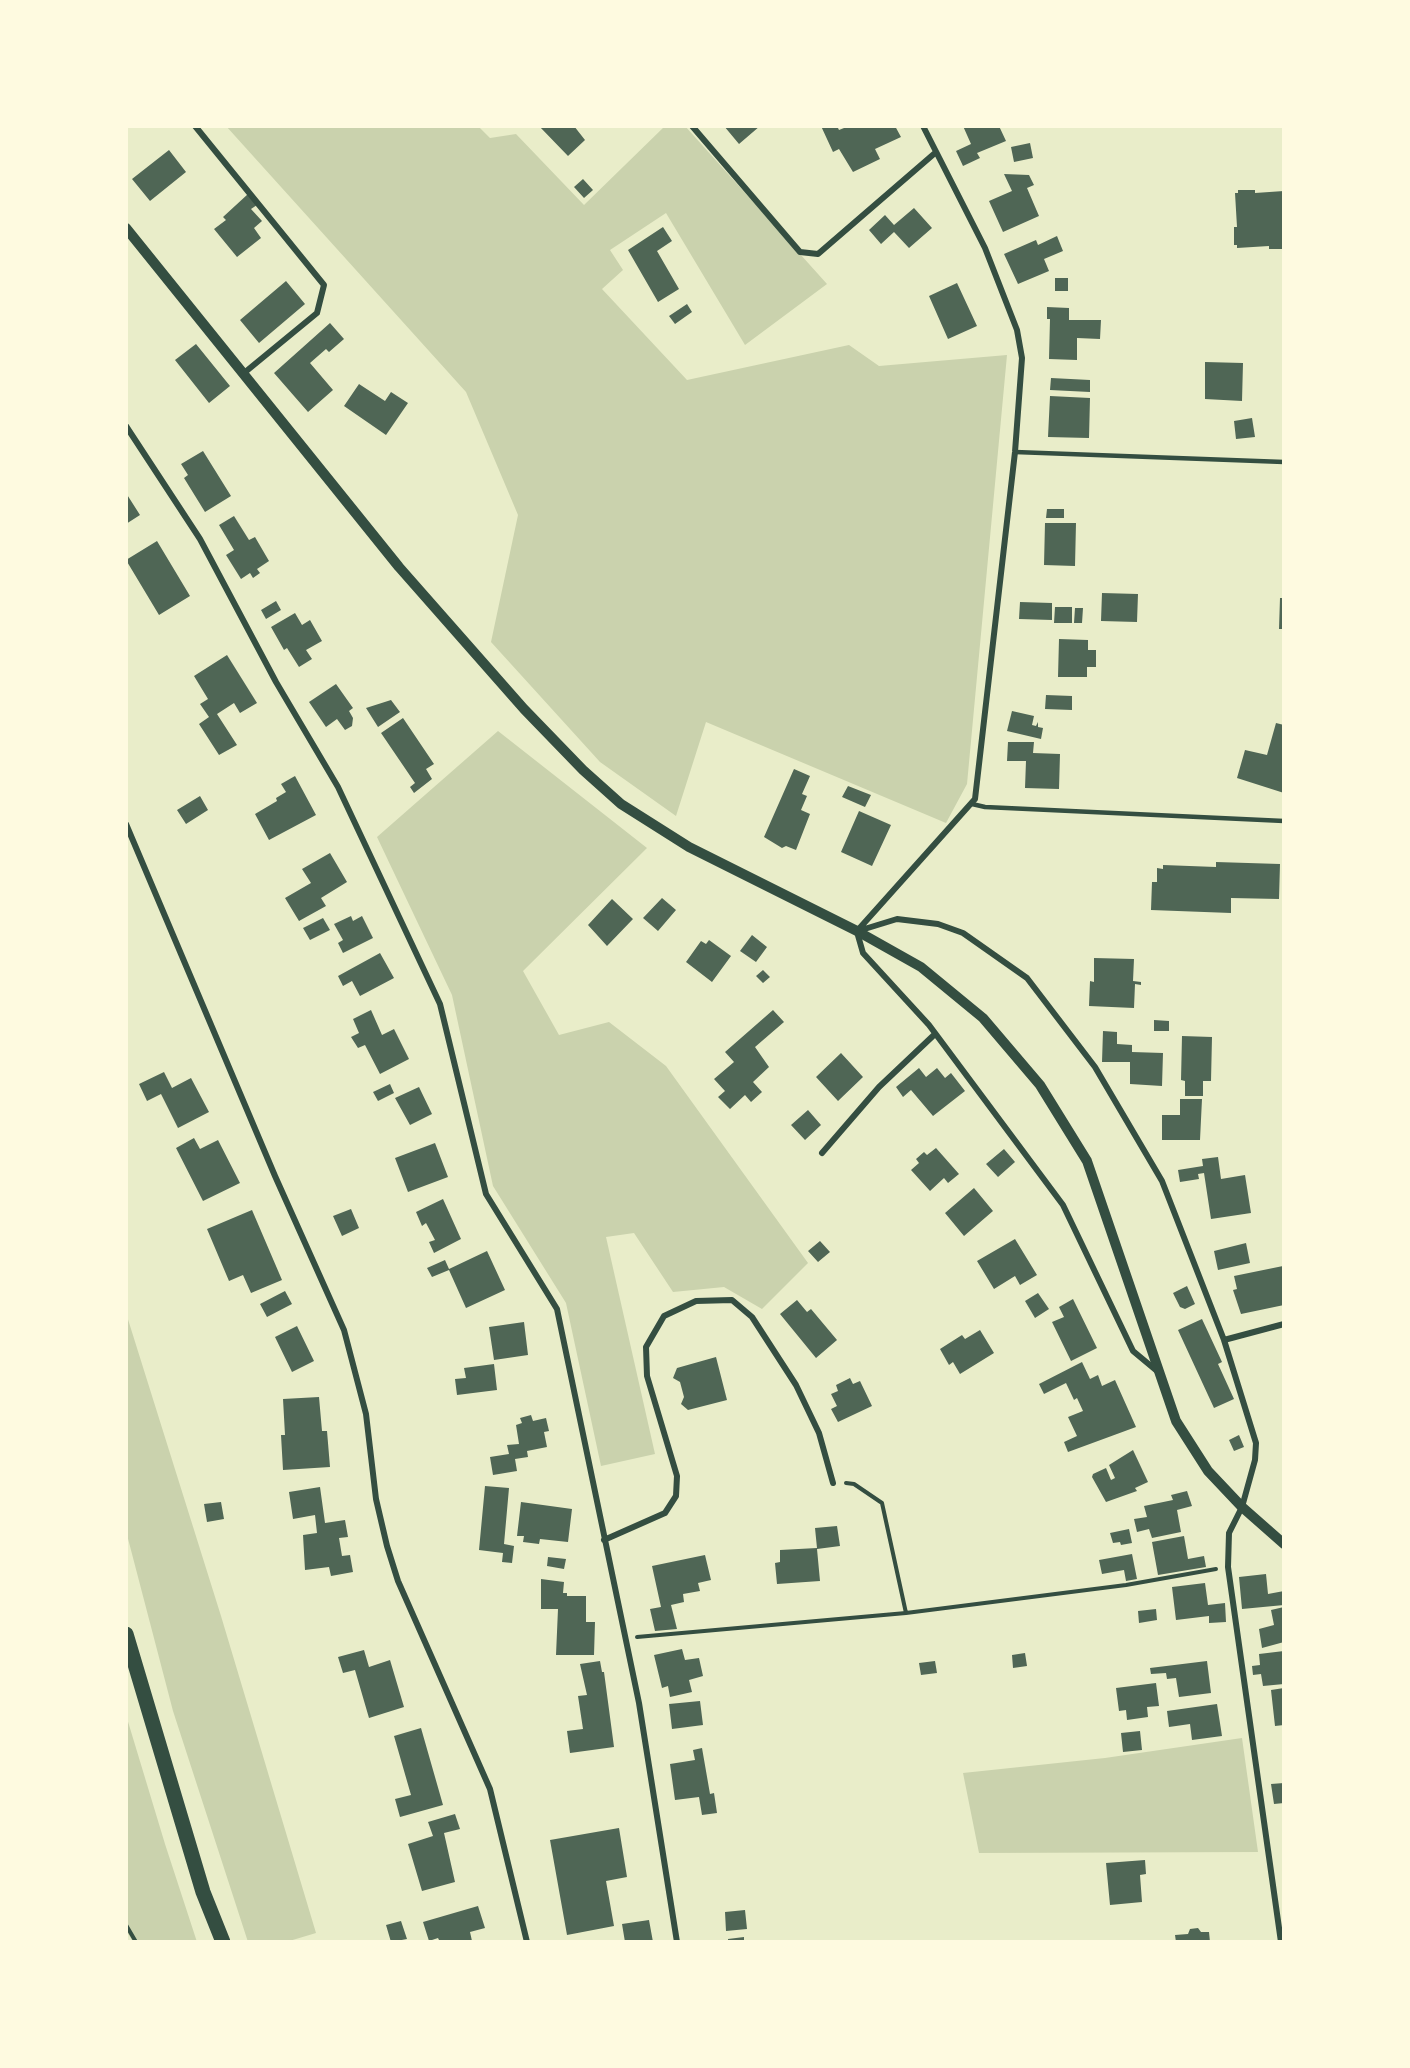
<!DOCTYPE html>
<style>
body{margin:0}
#map{position:relative;width:1410px;height:2068px;overflow:hidden;background:#e9edc9;font-family:"Fira Sans Condensed",sans-serif}
canvas{display:block}
.frame{position:absolute;inset:0;border:128px solid #fefae0;pointer-events:none}
</style>
<div id="map">
<canvas width="1410" height="2068"></canvas>
<div class="frame"></div>
</div>
<script>
const ctx = document.querySelector('canvas').getContext('2d');
ctx.lineJoin = 'round';
function paint(path, color) { ctx.fillStyle = color; ctx.fill(path, 'evenodd'); }
const toPath = rows => new Path2D(rows.map(r => 'M' + r).join(''));
function stroke(path, color, width, dash) { ctx.strokeStyle = color; ctx.lineWidth = width; ctx.lineCap = dash ? 'butt' : 'round'; ctx.setLineDash(dash || []); ctx.stroke(path); }
paint(toPath([
 [226,126,478,126,490,138,516,134,584,205,665,126,685,126,827,284,745,345,666,213,610,250,623,270,602,289,687,380,849,345,879,366,1007,355,967,784,946,823,706,722,676,816,600,762,491,642,518,515,466,392],
 [498,731,647,848,523,971,559,1035,609,1022,666,1066,808,1263,762,1309,724,1287,673,1292,634,1233,606,1237,655,1454,601,1466,566,1303,493,1186,452,995,377,837],
 [126,1313,221,1616,316,1933,286,1942,248,1942,173,1711,126,1531],
 [126,1715,165,1844,197,1942,133,1942,126,1930],
 [1242,1738,1258,1852,979,1853,963,1773,1105,1758]
]), '#cad2ad');
paint(toPath([
 [539,126,574,126,585,140,568,156],
 [724,126,760,126,739,144],
 [821,126,837,126,839,130,849,126,895,126,901,137,875,149,880,159,853,172,839,149,833,152],
 [963,126,999,126,1006,141,977,153,980,158,963,166,956,151,971,144],
 [1030,143,1033,158,1014,162,1011,147],
 [169,150,186,172,150,201,132,179],
 [1004,174,1029,175,1034,185,1027,188,1039,216,1003,232,989,201,1012,191],
 [583,179,593,190,584,198,574,187],
 [1238,190,1255,190,1255,193,1284,191,1284,249,1269,249,1269,246,1237,248,1237,245,1234,245,1234,227,1237,227,1235,193,1238,193],
 [248,194,257,205,251,209,262,221,254,228,261,238,237,257,214,229,226,220,223,217],
 [914,208,932,228,909,248,894,232,881,244,869,230,885,215,894,225],
 [663,227,672,241,657,251,679,289,658,302,628,250],
 [1057,236,1063,251,1044,259,1049,271,1018,284,1004,254,1036,240,1038,245],
 [1055,278,1068,278,1068,291,1055,291],
 [286,281,305,304,259,343,240,320],
 [957,283,977,326,948,339,929,296],
 [687,304,692,312,675,324,669,316],
 [1047,307,1069,308,1069,320,1101,320,1100,339,1077,338,1077,360,1049,359,1050,319,1047,319],
 [330,323,344,339,329,352,326,349,310,363,333,390,308,412,274,373],
 [196,344,230,386,209,403,175,360],
 [1205,362,1243,363,1242,401,1205,399],
 [1051,378,1090,380,1090,392,1050,390],
 [359,384,385,401,391,392,408,403,386,435,344,406],
 [1050,396,1090,398,1089,438,1048,437],
 [1252,418,1255,437,1236,439,1234,421],
 [203,451,231,496,205,512,184,478,188,475,181,464],
 [126,493,140,515,126,524],
 [1047,509,1064,509,1064,518,1046,518],
 [234,516,249,540,255,537,269,561,257,569,260,573,253,578,250,573,241,579,226,555,234,550,219,525],
 [1045,523,1076,523,1075,566,1044,565],
 [157,541,190,596,159,615,126,560],
 [1102,593,1138,594,1137,622,1101,621],
 [1280,598,1284,598,1284,629,1279,629],
 [276,601,281,610,266,619,261,610],
 [1020,602,1052,603,1052,620,1019,619],
 [1055,607,1072,607,1072,623,1054,623],
 [1075,608,1083,608,1082,623,1074,623],
 [295,613,302,625,310,620,322,641,306,650,312,659,299,667,287,648,284,650,271,627],
 [1059,639,1088,640,1088,650,1096,650,1096,667,1087,667,1087,677,1058,677],
 [227,655,257,703,240,713,234,703,217,714,237,745,219,755,199,724,209,717,200,704,208,699,194,676],
 [336,684,353,708,349,711,353,718,352,726,345,730,337,719,326,727,309,702],
 [1046,695,1072,696,1072,710,1045,709],
 [391,700,400,712,378,727,366,708],
 [1012,711,1034,716,1032,725,1036,726,1038,722,1038,727,1043,728,1041,739,1007,731],
 [403,718,434,764,426,769,432,779,414,793,410,787,415,783,381,733],
 [1276,723,1284,725,1284,793,1237,778,1245,750,1267,755],
 [1008,742,1034,742,1033,753,1060,754,1059,789,1025,788,1026,761,1007,761],
 [794,769,810,776,802,794,807,796,801,810,810,814,796,850,786,846,782,848,764,837],
 [295,776,316,815,269,840,255,814,277,801,276,798,286,792,281,784],
 [848,786,871,795,865,807,842,797],
 [200,796,208,810,186,824,177,810],
 [859,811,891,825,872,866,841,852],
 [330,853,347,882,321,898,326,906,299,921,285,898,311,883,302,869],
 [1216,862,1280,864,1279,899,1231,898,1231,913,1151,910,1152,882,1157,882,1157,868,1163,869,1163,865,1216,867],
 [662,898,676,910,658,931,643,918],
 [612,899,633,919,607,946,588,925],
 [351,916,353,921,362,916,373,938,343,953,338,943,343,940,334,924],
 [323,918,330,930,310,940,303,928],
 [752,935,767,947,756,962,740,951],
 [709,940,731,956,712,982,686,962,701,941,706,944],
 [380,953,394,978,360,996,352,981,343,986,338,976],
 [1094,958,1134,959,1133,981,1141,982,1141,985,1135,984,1134,1008,1089,1006,1090,981,1094,982],
 [763,970,770,977,763,983,756,976],
 [371,1010,382,1035,394,1029,409,1059,380,1074,365,1045,358,1048,351,1037,359,1033,353,1019],
 [773,1010,784,1022,755,1047,769,1067,753,1082,762,1092,751,1102,745,1095,730,1109,718,1097,725,1091,714,1079,734,1062,725,1052],
 [1154,1020,1169,1021,1169,1031,1154,1031],
 [1103,1031,1117,1032,1117,1044,1132,1045,1132,1052,1163,1053,1162,1086,1130,1084,1130,1062,1102,1062],
 [1182,1036,1212,1037,1211,1081,1203,1081,1203,1096,1185,1096,1185,1081,1181,1080],
 [841,1053,863,1077,838,1101,816,1077],
 [919,1068,926,1077,937,1068,945,1078,951,1073,965,1091,933,1116,911,1090,903,1097,896,1087],
 [164,1072,172,1088,191,1078,209,1112,178,1128,161,1094,147,1101,139,1084],
 [390,1084,394,1093,378,1101,373,1092],
 [419,1087,432,1114,410,1125,395,1098],
 [1180,1099,1202,1099,1200,1140,1162,1140,1162,1115,1180,1115],
 [808,1110,821,1125,805,1140,791,1125],
 [194,1138,200,1149,218,1140,240,1183,203,1201,176,1148],
 [435,1143,448,1177,408,1192,395,1158],
 [936,1148,959,1174,948,1183,944,1178,930,1191,911,1170,919,1163,916,1159,924,1152,927,1155],
 [1004,1149,1015,1162,998,1177,986,1164],
 [1218,1157,1221,1179,1245,1175,1251,1213,1211,1219,1204,1173,1198,1174,1199,1179,1180,1182,1178,1170,1203,1166,1202,1159],
 [974,1188,993,1211,964,1236,945,1213],
 [443,1199,461,1239,434,1253,429,1242,435,1240,426,1223,422,1226,416,1212],
 [351,1209,359,1228,342,1236,333,1216],
 [252,1210,282,1280,251,1293,243,1275,229,1281,207,1229],
 [1015,1239,1037,1275,1020,1285,1015,1276,994,1289,977,1261],
 [820,1241,830,1252,818,1262,808,1251],
 [1246,1243,1250,1263,1218,1270,1214,1251],
 [487,1251,505,1290,466,1308,449,1270,432,1277,427,1268,445,1260,449,1269],
 [1283,1266,1284,1305,1241,1314,1233,1290,1237,1289,1234,1276],
 [1187,1286,1195,1304,1185,1309,1180,1307,1173,1293],
 [285,1291,292,1304,267,1317,260,1304],
 [1038,1293,1049,1309,1035,1318,1025,1301],
 [1073,1299,1097,1348,1071,1361,1052,1322,1064,1317,1059,1307],
 [797,1300,807,1312,811,1309,837,1340,816,1358,780,1314],
 [1202,1319,1222,1362,1218,1364,1234,1399,1214,1408,1178,1330],
 [524,1322,528,1355,494,1360,489,1327],
 [297,1326,314,1361,292,1372,275,1337],
 [980,1330,994,1353,960,1374,953,1362,949,1365,940,1349,962,1335,965,1339],
 [716,1357,727,1400,688,1410,681,1404,684,1397,680,1382,673,1378,677,1368],
 [1082,1362,1090,1379,1098,1375,1102,1386,1115,1380,1136,1427,1068,1452,1064,1442,1077,1436,1068,1417,1083,1411,1077,1398,1074,1400,1066,1383,1044,1394,1039,1384],
 [494,1364,497,1390,457,1395,455,1379,466,1378,464,1368],
 [850,1378,853,1384,860,1381,872,1406,838,1422,831,1409,837,1406,831,1394,838,1391,836,1385],
 [319,1397,322,1431,327,1431,330,1467,283,1470,281,1435,285,1435,283,1399],
 [531,1415,533,1421,546,1418,549,1431,544,1432,547,1447,527,1451,528,1457,515,1459,517,1471,493,1475,490,1457,509,1454,507,1445,519,1444,516,1425,522,1423,520,1418],
 [1239,1435,1244,1447,1234,1451,1229,1440],
 [1133,1450,1148,1482,1135,1488,1137,1491,1106,1502,1092,1477,1093,1474,1106,1468,1111,1480,1115,1478,1109,1465],
 [485,1486,509,1488,504,1544,514,1546,512,1563,502,1562,503,1553,479,1550],
 [320,1487,325,1523,345,1520,348,1537,339,1538,342,1556,350,1555,353,1572,331,1576,329,1567,305,1570,303,1535,317,1533,315,1515,293,1519,289,1492],
 [1187,1491,1192,1506,1177,1510,1181,1532,1152,1538,1149,1529,1137,1532,1134,1519,1147,1517,1144,1506,1173,1500,1171,1495],
 [221,1502,224,1519,207,1522,204,1504],
 [521,1502,572,1509,568,1542,540,1539,539,1544,523,1542,524,1536,517,1536],
 [837,1526,840,1546,817,1549,820,1581,777,1584,775,1563,780,1562,780,1550,817,1548,815,1528],
 [1129,1529,1132,1543,1121,1545,1120,1542,1113,1543,1110,1533],
 [1184,1536,1188,1559,1204,1556,1206,1567,1158,1575,1152,1542],
 [1132,1554,1137,1579,1126,1581,1124,1570,1102,1574,1099,1560],
 [705,1555,711,1580,698,1583,700,1591,683,1594,684,1602,671,1605,677,1629,655,1631,650,1609,661,1607,652,1566],
 [548,1557,566,1559,564,1569,547,1566],
 [1266,1574,1268,1594,1284,1591,1284,1605,1242,1609,1239,1577],
 [541,1579,564,1582,563,1593,567,1593,567,1596,586,1596,586,1622,595,1622,594,1655,556,1655,558,1609,541,1609],
 [1205,1583,1208,1605,1225,1603,1226,1622,1209,1623,1209,1616,1176,1620,1172,1587],
 [1284,1607,1284,1642,1262,1648,1259,1629,1274,1625,1271,1610],
 [1156,1609,1157,1620,1139,1623,1138,1611],
 [682,1649,685,1660,699,1658,703,1676,689,1680,692,1692,670,1697,668,1686,662,1688,654,1655],
 [364,1650,369,1667,390,1660,404,1707,369,1718,355,1670,343,1673,338,1657],
 [1284,1651,1284,1684,1263,1686,1261,1674,1253,1675,1252,1666,1260,1665,1259,1654],
 [1025,1653,1027,1666,1013,1668,1012,1655],
 [600,1661,602,1672,604,1672,614,1747,570,1753,567,1731,583,1729,578,1696,587,1695,580,1664],
 [935,1661,937,1673,921,1675,919,1663],
 [1207,1661,1211,1693,1179,1697,1176,1678,1167,1679,1166,1673,1151,1674,1150,1668],
 [1156,1683,1159,1706,1147,1707,1148,1717,1127,1720,1126,1710,1119,1711,1116,1688],
 [1284,1688,1284,1725,1275,1726,1271,1690],
 [700,1701,703,1725,672,1729,669,1704],
 [1217,1704,1222,1736,1192,1740,1190,1724,1169,1727,1167,1711],
 [421,1728,443,1805,400,1817,395,1799,411,1795,394,1736],
 [1140,1731,1142,1750,1123,1752,1121,1733],
 [702,1748,710,1794,714,1793,717,1813,702,1815,699,1797,675,1800,670,1764,695,1760,693,1750],
 [1284,1783,1284,1803,1274,1804,1271,1784],
 [455,1814,460,1829,444,1833,455,1882,422,1891,408,1844,433,1836,428,1822],
 [619,1828,627,1877,606,1881,614,1926,567,1935,550,1840],
 [1145,1860,1146,1874,1140,1875,1142,1902,1110,1905,1106,1863],
 [478,1906,485,1928,470,1932,472,1941,440,1942,438,1938,429,1941,423,1922],
 [745,1910,747,1929,726,1931,725,1912],
 [649,1920,653,1942,625,1942,622,1924],
 [401,1921,407,1939,391,1942,386,1925],
 [1198,1928,1201,1932,1209,1932,1210,1942,1176,1942,1175,1935,1188,1934,1190,1929],
 [744,1937,744,1942,728,1942,728,1939]
]), '#4f6655');
stroke(toPath([
 [846,1483,854,1484,882,1503,906,1613],
 [637,1637,906,1613,1126,1585,1216,1569],
 [126,1925,136,1942]
]), '#344e41', 4);
stroke(toPath([
 [1015,452,1284,462],
 [972,804,985,807,1284,821]
]), '#344e41', 4.5);
stroke(toPath([
 [195,126,324,285,317,313,244,373],
 [692,126,800,252,818,254,935,153],
 [126,426,200,539,276,682,338,787,440,1004,486,1194,557,1309,639,1703,677,1942],
 [126,824,275,1176,344,1330,366,1414,376,1499,387,1546,398,1581,490,1789,527,1942],
 [857,931,975,799,1015,452,1022,358,1017,330,985,248,923,126],
 [858,931,897,919,938,924,963,933,1027,978,1095,1067,1162,1181,1224,1340,1256,1443,1255,1460,1242,1507,1229,1533,1228,1567,1281,1942],
 [857,932,863,953,929,1025,1063,1205,1133,1351,1157,1371],
 [822,1153,879,1087,935,1034],
 [1224,1340,1284,1324],
 [604,1540,665,1513,676,1496,677,1476,647,1376,646,1347,664,1316,696,1301,732,1300,752,1317,796,1385,819,1433,833,1483]
]), '#344e41', 6);
stroke(toPath([
 [126,228,399,567,524,709,583,770,621,804,689,847,857,931,921,967,983,1018,1040,1085,1087,1161,1176,1421,1208,1471,1242,1507,1284,1544]
]), '#344e41', 10);
stroke(toPath([
 [126,1634,203,1892,223,1942]
]), '#344e41', 15);
</script>
